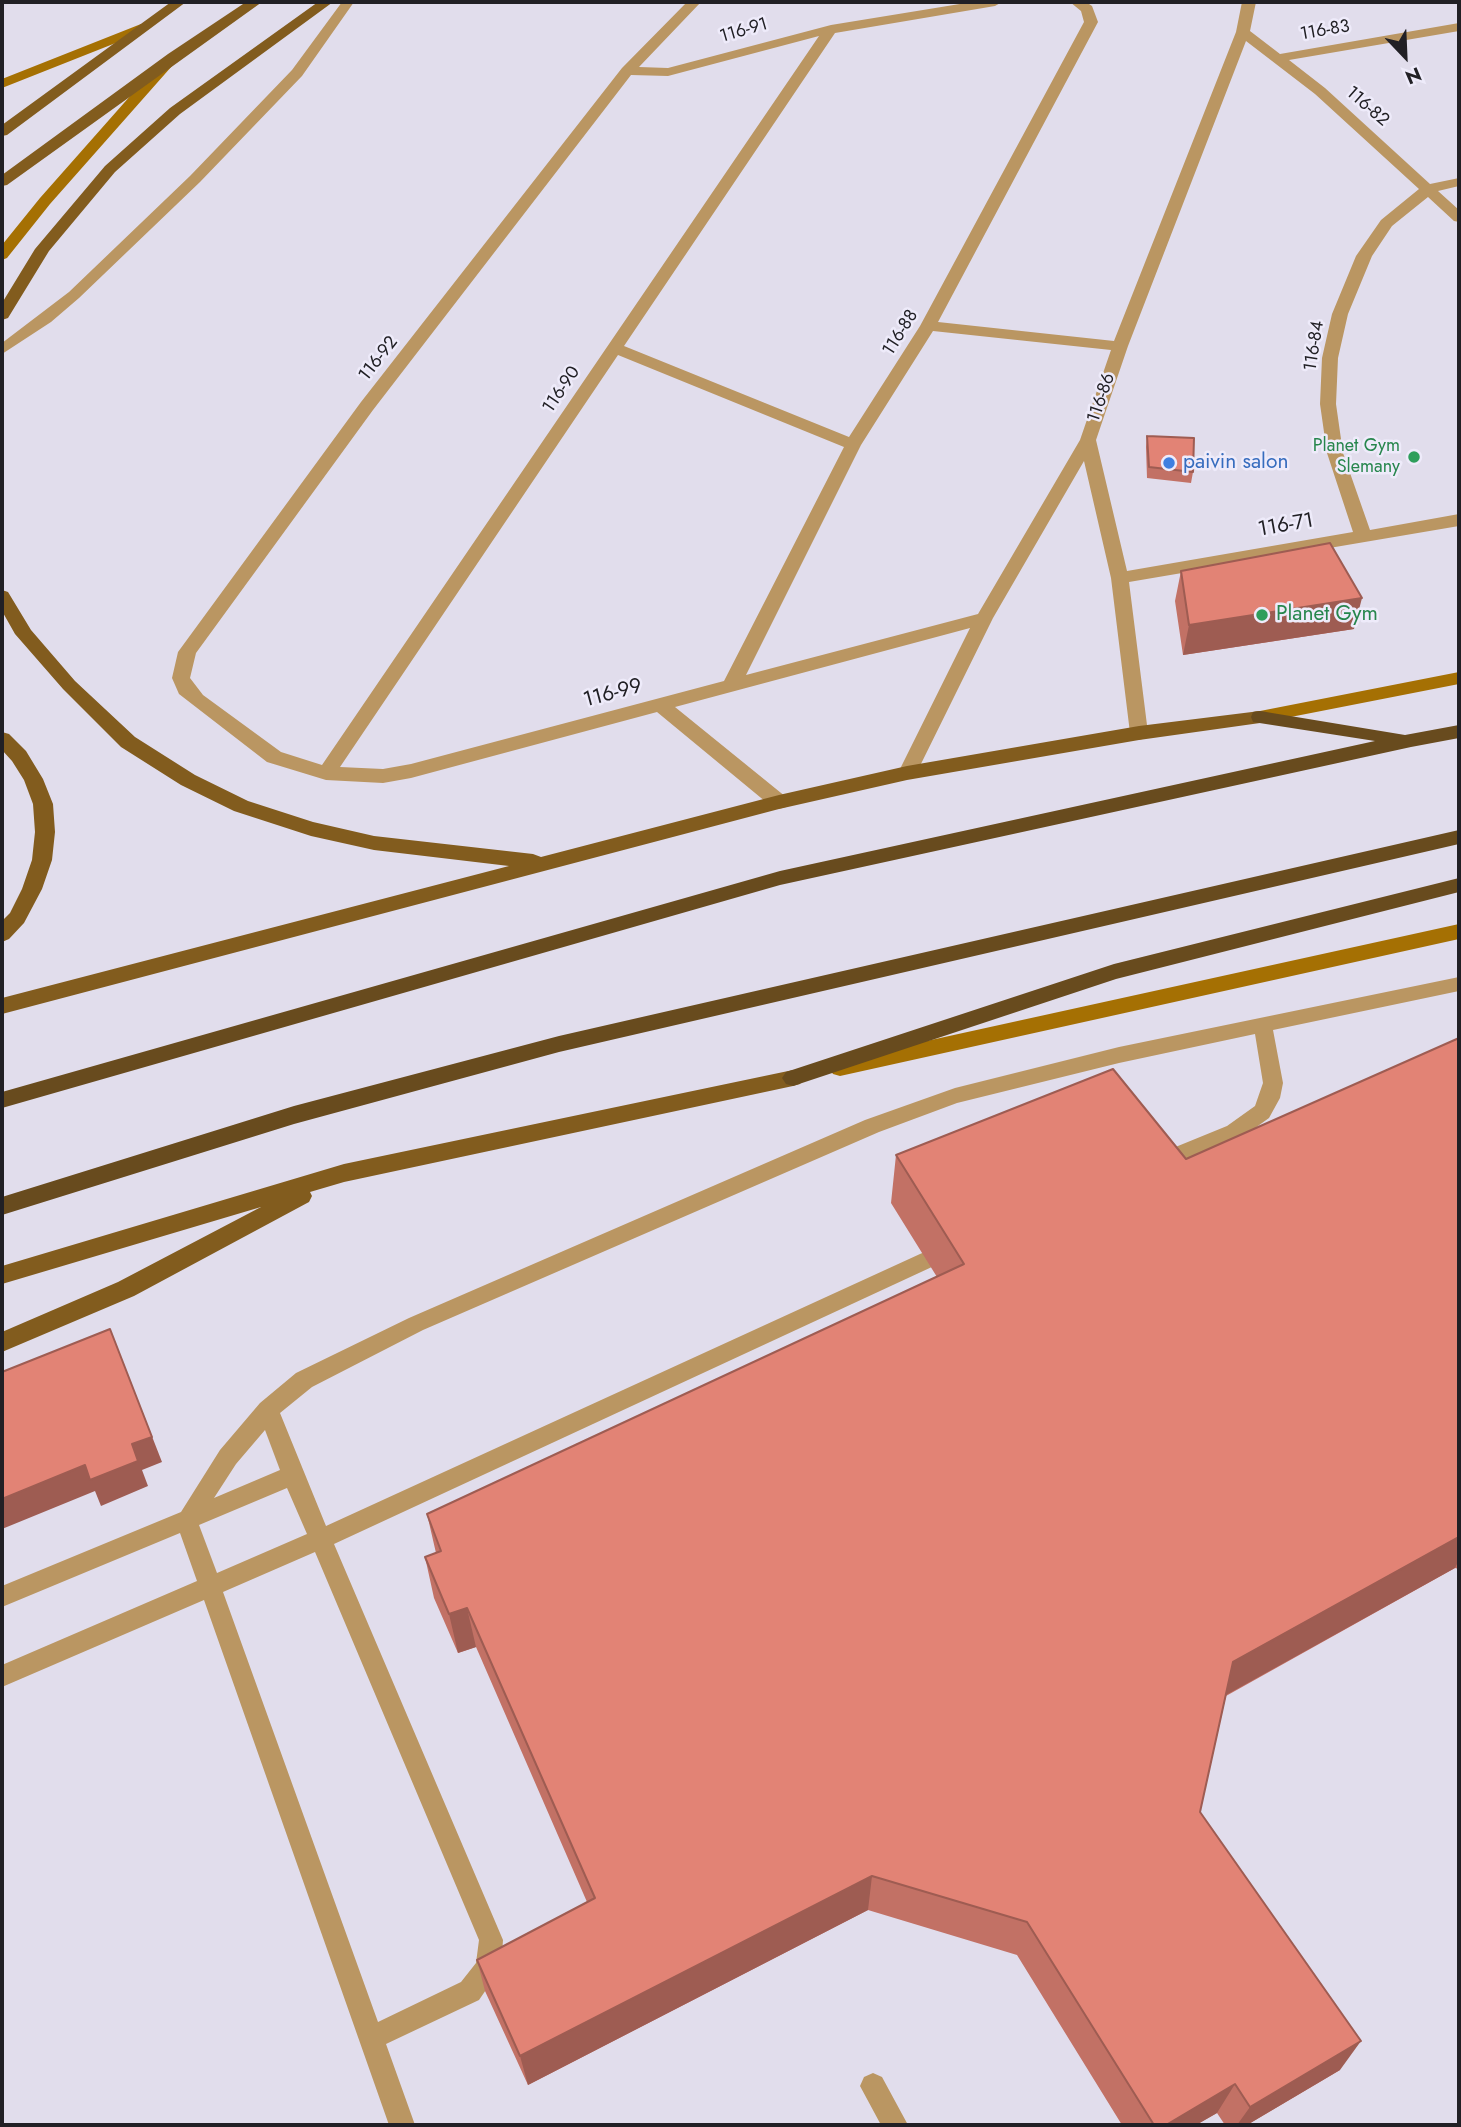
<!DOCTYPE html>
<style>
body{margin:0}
#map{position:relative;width:1461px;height:2127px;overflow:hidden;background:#e1ddec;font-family:Jost,sans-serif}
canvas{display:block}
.frame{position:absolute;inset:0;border:4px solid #212025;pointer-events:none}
.north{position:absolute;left:1370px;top:21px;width:70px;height:70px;-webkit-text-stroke:5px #eeebfa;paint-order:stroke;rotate:157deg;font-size:19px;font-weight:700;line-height:28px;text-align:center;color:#212025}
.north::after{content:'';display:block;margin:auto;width:24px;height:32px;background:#212025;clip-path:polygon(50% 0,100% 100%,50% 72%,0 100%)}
</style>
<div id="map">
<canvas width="1461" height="2127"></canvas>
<div class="frame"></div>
<div class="north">N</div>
</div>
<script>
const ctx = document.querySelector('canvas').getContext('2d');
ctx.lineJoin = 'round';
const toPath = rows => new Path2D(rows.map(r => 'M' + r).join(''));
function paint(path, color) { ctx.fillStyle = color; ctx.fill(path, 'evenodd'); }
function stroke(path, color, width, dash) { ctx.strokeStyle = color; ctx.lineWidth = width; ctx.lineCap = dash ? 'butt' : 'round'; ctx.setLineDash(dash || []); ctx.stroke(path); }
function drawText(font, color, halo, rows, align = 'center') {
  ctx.font = font + ' Jost,sans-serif'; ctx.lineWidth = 5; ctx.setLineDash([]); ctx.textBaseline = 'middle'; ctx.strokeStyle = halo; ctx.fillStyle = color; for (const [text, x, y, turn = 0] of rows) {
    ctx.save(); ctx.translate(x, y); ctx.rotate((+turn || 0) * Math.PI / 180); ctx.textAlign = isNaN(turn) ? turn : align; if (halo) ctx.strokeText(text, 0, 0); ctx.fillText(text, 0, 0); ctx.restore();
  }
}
paint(toPath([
 [342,2,354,2,302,76,200,182,79,298,51,322,2,354,2,343,69,292,190,176,292,70,342,2],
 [1459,977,1459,991,1273,1030,1283,1083,1280,1098,1269,1118,1241,1138,1165,1169,1158,1171,1151,1169,1148,1163,1151,1157,1227,1126,1255,1106,1263,1083,1255,1034,1119,1063,957,1103,879,1132,423,1330,312,1387,280,1413,326,1526,920,1254,927,1251,934,1254,937,1260,934,1266,334,1544,503,1940,501,1968,479,2000,386,2044,415,2125,389,2125,204,1600,2,1687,2,1665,197,1581,180,1533,2,1607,2,1586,181,1512,220,1450,260,1403,296,1373,409,1318,865,1120,955,1088,1119,1047,1459,977],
 [265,1430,280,1470,214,1498,236,1464,265,1430],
 [287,1488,307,1534,217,1573,199,1525,287,1488],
 [315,1552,479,1940,476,1963,461,1982,378,2022,223,1592,315,1552],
 [873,2073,882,2077,908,2125,881,2125,860,2086,864,2077,873,2073]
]), '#ba9662');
paint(toPath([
 [687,2,701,2,639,67,668,68,831,25,972,2,1002,2,995,6,835,33,624,346,849,437,920,326,1084,22,1081,11,1070,2,1086,2,1092,6,1098,22,938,322,1114,341,1236,32,1242,2,1256,2,1250,31,1280,54,1459,23,1459,31,1289,60,1325,88,1430,184,1459,178,1459,186,1438,191,1459,210,1459,222,1454,221,1428,197,1392,226,1372,256,1348,314,1338,358,1336,404,1343,453,1370,530,1459,514,1459,526,1129,582,1148,733,1146,738,1139,740,1132,738,1130,733,1111,578,1084,461,993,618,914,778,900,778,898,773,970,628,675,707,786,797,789,802,786,807,779,809,772,807,657,712,411,778,383,783,326,780,267,762,179,694,172,678,178,652,361,402,622,68,687,2],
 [819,36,322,765,281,752,203,695,190,678,196,653,373,410,631,75,668,76,819,36],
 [1246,41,1315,94,1419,189,1381,220,1356,256,1332,314,1322,358,1320,404,1327,453,1353,532,1127,571,1096,440,1128,346,1246,41],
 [933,331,1111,350,1080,440,978,614,746,675,861,445,933,331],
 [618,355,844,447,724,681,411,764,383,769,340,767,618,355]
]), '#ba9662');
paint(toPath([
 [141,24,148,28,146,31,2,88,2,79,141,24],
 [167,59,172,60,172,66,50,204,7,258,2,260,2,245,40,198,162,60,167,59],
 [1459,672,1459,684,1260,723,1253,722,1251,717,1253,712,1260,711,1459,672],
 [1459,924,1459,939,840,1076,833,1074,829,1068,833,1062,840,1060,1459,924]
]), '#a57003');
paint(toPath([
 [171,2,186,2,7,135,2,136,2,125,171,2],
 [246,2,262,2,7,185,2,186,2,175,168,54,246,2],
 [318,2,333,2,180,114,115,172,49,251,8,318,2,320,2,303,35,249,105,166,170,108,318,2],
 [2,590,8,592,31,630,75,681,135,737,195,775,248,801,313,822,374,836,533,854,541,857,779,795,907,766,1139,726,1260,711,1267,712,1269,717,1267,722,1260,723,1139,740,907,780,779,809,2,1014,2,998,509,866,374,850,311,836,234,811,181,785,121,747,63,689,15,634,2,611,2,590],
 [2,732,9,734,26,751,43,779,53,804,55,832,52,860,42,889,24,923,9,939,2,942,2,921,10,913,22,889,32,860,35,832,33,804,24,780,12,761,2,750,2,732],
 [793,1070,800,1072,804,1078,800,1084,793,1086,344,1182,310,1192,312,1196,309,1202,134,1296,2,1352,2,1332,118,1282,261,1207,2,1284,2,1266,344,1164,793,1070]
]), '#825c1e');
paint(toPath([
 [1260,711,1405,735,1459,725,1459,738,1411,747,780,885,2,1108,2,1092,780,871,1375,741,1253,722,1251,717,1253,712,1260,711],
 [1459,830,1459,844,559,1052,294,1124,2,1215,2,1197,294,1106,559,1036,1459,830],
 [1459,878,1459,892,1116,979,793,1086,786,1084,782,1078,786,1072,1114,964,1459,878]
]), '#684b1e');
paint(toPath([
 [1147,436,1193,472,1191,483,1147,478,1146,447],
 [1181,571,1354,629,1183,655,1175,601],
 [1459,1038,1459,1569,1455,1568,1226,1696,1200,1812,1340,2070,1247,2125,1225,2125,1217,2113,1196,2125,1122,2125,1017,1955,868,1910,528,2085,485,1991,477,1960,587,1902,476,1647,458,1653,434,1598,425,1557,436,1553,427,1514,937,1277,891,1203,896,1155,1186,1159]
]), '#c27165');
paint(toPath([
 [1362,598,1354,629,1183,655,1189,625],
 [110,1329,162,1462,142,1470,148,1486,101,1506,95,1491,2,1529,2,1499,132,1444],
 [1459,1537,1459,1560,1455,1568,1217,1700,1233,1662],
 [467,1608,476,1647,458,1653,449,1614],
 [872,1876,868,1910,528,2085,520,2056],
 [1361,2041,1340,2070,1247,2125,1237,2125,1250,2107],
 [1235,2084,1217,2113,1196,2125,1166,2125]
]), '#9e5c52');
const building = toPath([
 [1147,436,1194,438,1193,472,1149,467,1147,436],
 [1330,543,1362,598,1189,625,1181,571,1330,543],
 [1459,1038,1459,1537,1233,1662,1200,1812,1361,2041,1250,2107,1235,2084,1166,2125,1154,2125,1027,1922,872,1876,520,2056,477,1960,595,1898,467,1608,449,1614,425,1557,441,1551,427,1514,964,1264,896,1155,1113,1069,1186,1159,1459,1038],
 [110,1329,152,1437,132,1444,138,1461,90,1480,85,1465,2,1499,2,1372,110,1329]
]);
paint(building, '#e28375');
stroke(building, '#9e5c52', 2);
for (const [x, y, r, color] of [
 [1414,457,7,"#2e9e5b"],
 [1169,463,7,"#3f7fe0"],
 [1262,615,7,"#2e9e5b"]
]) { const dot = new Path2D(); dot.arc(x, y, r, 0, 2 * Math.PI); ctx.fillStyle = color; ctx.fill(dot); stroke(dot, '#eeebfa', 2.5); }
drawText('18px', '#212025', '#eeebfa', [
 ["116-91",744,31,-16],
 ["116-83",1325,31,-10],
 ["116-82",1367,107,41],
 ["116-88",901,333,-58],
 ["116-84",1315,346,-81],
 ["116-92",379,359,-52],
 ["116-90",562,390,-56],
 ["116-86",1102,398,-71]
]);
drawText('18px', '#27864d', '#eeebfa', [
 ["Planet Gym",1400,447],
 ["Slemany",1400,468]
], 'right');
drawText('21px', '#366cbe', '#eeebfa', [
 ["paivin salon",1183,463]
], 'left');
drawText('21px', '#212025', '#eeebfa', [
 ["116-71",1286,526,-10],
 ["116-99",613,694,-15]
]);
drawText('21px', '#27864d', '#eeebfa', [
 ["Planet Gym",1276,615]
], 'left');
</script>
